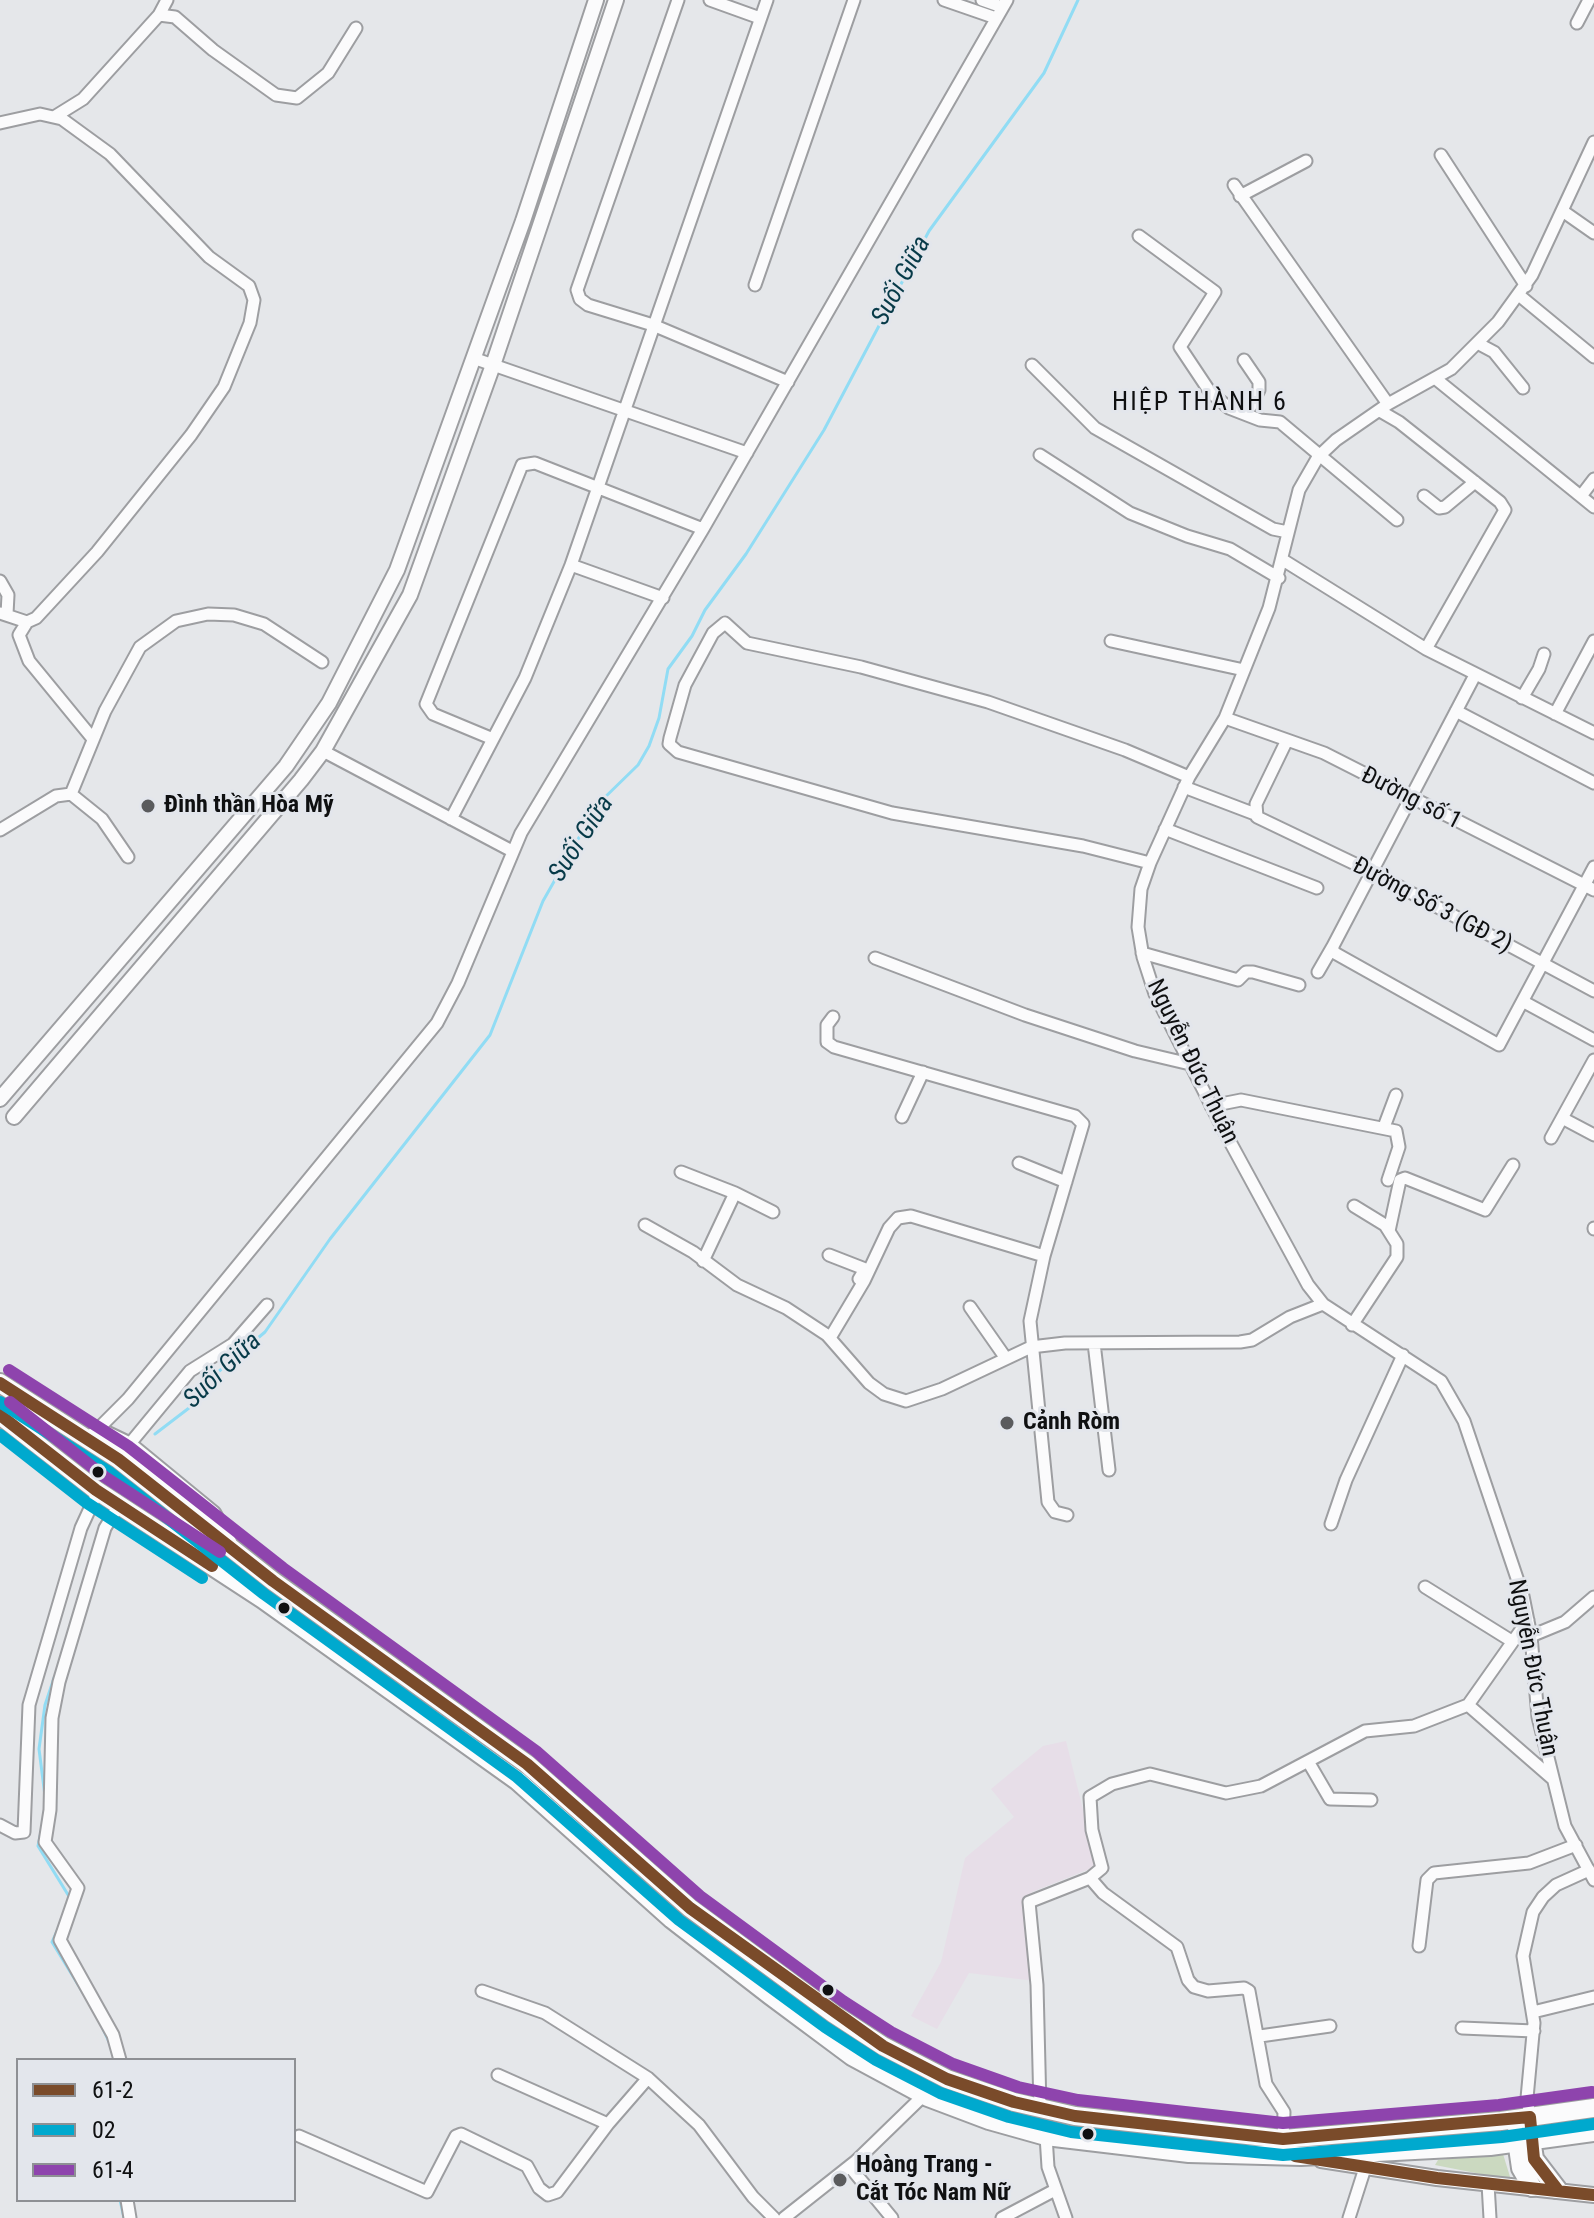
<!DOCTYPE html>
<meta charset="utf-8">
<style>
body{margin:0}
#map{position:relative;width:1594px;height:2218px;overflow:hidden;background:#e5e7ea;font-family:"Roboto Condensed",sans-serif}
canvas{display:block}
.legend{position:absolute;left:16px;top:2058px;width:280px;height:144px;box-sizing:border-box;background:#e3e6ec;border:2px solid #8e9094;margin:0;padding:10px 14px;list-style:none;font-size:24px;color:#0f1011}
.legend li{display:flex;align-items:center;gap:16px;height:40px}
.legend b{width:40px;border:2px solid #8e9094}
</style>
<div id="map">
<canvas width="1594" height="2218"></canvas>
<ul class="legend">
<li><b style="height:10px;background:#7a4b2a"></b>61-2</li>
<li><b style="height:10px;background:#00a9ce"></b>02</li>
<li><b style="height:10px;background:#8e44ad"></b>61-4</li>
</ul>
</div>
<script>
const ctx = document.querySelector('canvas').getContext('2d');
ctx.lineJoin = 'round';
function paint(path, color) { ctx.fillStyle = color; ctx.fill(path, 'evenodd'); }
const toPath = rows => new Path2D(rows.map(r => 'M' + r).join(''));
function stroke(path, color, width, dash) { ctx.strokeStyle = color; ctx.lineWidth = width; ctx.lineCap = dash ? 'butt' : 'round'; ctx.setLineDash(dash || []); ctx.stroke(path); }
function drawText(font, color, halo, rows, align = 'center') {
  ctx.font = font + ' "Roboto Condensed",sans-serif'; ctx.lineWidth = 6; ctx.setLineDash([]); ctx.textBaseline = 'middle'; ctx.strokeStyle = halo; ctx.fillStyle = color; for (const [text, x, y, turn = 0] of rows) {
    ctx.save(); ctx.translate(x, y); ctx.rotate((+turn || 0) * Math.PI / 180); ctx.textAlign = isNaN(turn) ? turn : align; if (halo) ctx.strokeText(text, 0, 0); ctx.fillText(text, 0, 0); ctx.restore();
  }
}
paint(toPath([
 [1066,1741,1097,1866,1032,1892,1027,1899,1035,1981,969,1973,937,2029,911,2016,941,1962,965,1858,1014,1817,991,1789,1043,1746]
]), '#e7dee8');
paint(toPath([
 [1503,2154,1511,2180,1435,2165,1438,2160]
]), '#cbd9c0');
stroke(toPath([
 [155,1434,189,1408,204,1384,265,1332,330,1239,490,1035,543,901,598,804,638,765,649,746,659,718,668,669,692,636,705,610,746,554,824,430,929,231,1044,73,1078,0],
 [45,1796,39,1749,45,1705,54,1678],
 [42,1827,38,1846,70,1898],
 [62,1920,52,1942,85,1996],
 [99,2020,111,2046],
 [120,2200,124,2218]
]), '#91dcf4', 3);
const minor = toPath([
 [678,0,577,290,580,299,588,305,653,325,788,382],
 [710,0,760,18],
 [944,0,996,18],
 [982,0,1002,7],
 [159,15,167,0],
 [1577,23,1589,0],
 [54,117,83,99,159,15,175,17,213,50,276,95,297,98,328,73,356,28],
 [0,123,40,114,62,119,110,154,209,257,249,286,254,300,250,323,224,387,191,435,97,552,36,618,27,622,0,613],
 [1594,142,1532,275,1498,322,1451,369,1388,404,1336,440,1318,457,1299,490,1269,608,1225,718,1189,777,1150,863,1141,889,1138,927,1143,957,1155,994,1222,1127,1308,1285,1323,1304,1441,1381,1464,1421,1523,1596,1531,1636,1538,1717,1565,1826,1594,1880],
 [1441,155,1526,286],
 [1234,185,1388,404],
 [1240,196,1306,161],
 [1564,212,1594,233],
 [1139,236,1215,292,1180,347,1210,392,1229,408,1260,420,1280,422,1397,520],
 [755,285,854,0],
 [1520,296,1594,357],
 [1479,344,1494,352,1523,388],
 [473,358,747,453],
 [1032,365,1095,428,1273,529,1288,532],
 [1436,379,1594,507],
 [1241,412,1251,406,1259,390,1259,382,1244,360],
 [1040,455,1130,513,1187,536,1230,549,1279,578],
 [1424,496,1439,508,1445,507,1475,482],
 [1581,496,1594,479],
 [1283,560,1426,649,1505,510,1500,502,1399,422,1380,411],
 [571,565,663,598],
 [0,581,8,595,7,614],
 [27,622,19,635,29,661,93,739],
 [1111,641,1244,670],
 [1426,649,1594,733],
 [1475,675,1333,946,1333,952,1499,1045,1594,867],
 [1522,698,1539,669,1544,654],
 [1456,711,1594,783],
 [1555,714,1594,641],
 [1225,718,1324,753,1594,890],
 [493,739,433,714,426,704,522,465,535,463,703,529],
 [1287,740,1256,804,1257,817,1374,873,1594,991],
 [323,751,512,851],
 [1184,787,1255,814],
 [71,794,105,711,140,647,176,621,208,614,234,615,264,624,322,662],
 [451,819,525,678,571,565,767,0],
 [1165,829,1317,888],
 [0,830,56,796,71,794,102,819,128,857],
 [1150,863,1083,846,892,813,678,752,669,744,670,738,685,685,713,633,725,623,747,643,861,667,988,702,1125,750,1189,777],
 [1142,953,1238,980,1246,972,1253,972,1299,985],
 [875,958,1025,1015,1135,1051,1190,1064],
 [1318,972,1333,946],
 [1524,1002,1594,1040],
 [833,1017,827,1025,827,1042,834,1047,1075,1116,1083,1124,1044,1256,1030,1321,1048,1502,1055,1512,1067,1515],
 [1211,1106,1241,1100,1396,1131,1399,1147,1388,1180],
 [902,1117,923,1072],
 [1562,1118,1594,1135],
 [1384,1127,1396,1095],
 [1551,1138,1594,1060],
 [1019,1163,1066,1182],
 [681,1172,735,1193],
 [645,1225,693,1252,737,1285,786,1308,827,1335,869,1383,884,1394,906,1401,942,1389,1031,1347,1065,1343,1240,1342,1252,1340,1290,1317,1323,1304],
 [1594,1229,1594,1228],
 [1389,1231,1400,1180,1405,1178,1485,1210,1513,1165],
 [829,1255,865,1269,859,1279],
 [703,1261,735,1193,773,1212],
 [970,1307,1005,1357],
 [1352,1325,1397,1257,1397,1244,1385,1225,1354,1206],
 [830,1338,864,1281,889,1228,898,1218,911,1216,1044,1256],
 [1094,1343,1109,1470],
 [93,1434,128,1399,437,1023,458,983,521,833,703,529,1007,0],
 [128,1446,190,1371,233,1344,267,1305],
 [119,1505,105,1528,59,1682,52,1718,50,1810,45,1842,78,1888,60,1940,113,2035,120,2060],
 [1331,1524,1346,1480,1403,1355],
 [1425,1587,1510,1640],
 [1528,1620,1468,1705,1553,1779],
 [1531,1636,1565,1622,1594,1597],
 [1309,1763,1330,1799,1371,1800],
 [0,1825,15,1833,24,1832,29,1705,81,1528,98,1491],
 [1419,1946,1427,1880,1434,1873,1529,1863,1576,1845],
 [482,1991,545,2013,648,2078],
 [1533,2012,1594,1997],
 [1462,2028,1534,2031],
 [1260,2036,1330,2026],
 [498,2075,608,2124,648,2078,699,2125,753,2197,774,2218],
 [1040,2108,1037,1985,1029,1902,1090,1878],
 [1530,2117,1527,2098,1534,2023,1523,1956,1533,1912,1543,1897,1556,1885,1589,1870],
 [299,2136,427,2192,456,2136,461,2134,527,2166,539,2188,548,2195,557,2192,608,2124],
 [1046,2136,1048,2167,1066,2218],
 [1283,2139,1284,2112,1266,2084,1249,1991,1244,1988,1208,1991,1194,1987,1188,1980,1177,1947,1103,1893,1090,1878,1102,1868,1092,1830,1090,1797,1112,1784,1150,1774,1226,1793,1261,1786,1365,1731,1414,1726,1468,1705],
 [850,2167,892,2218],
 [1488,2184,1490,2218],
 [127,2200,130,2218],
 [784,2218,856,2161,924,2095],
 [1002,2218,1055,2190],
 [1349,2218,1365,2168]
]);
const tertiary = toPath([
 [0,1099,286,766,329,703,397,570,523,221,596,0],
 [14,1117,301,780,323,751,410,595,493,365,616,0]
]);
const secondary = toPath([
 [1321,2160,1437,2178,1594,2195]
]);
const trunk = toPath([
 [0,1383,118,1459,273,1581,527,1764,690,1908,834,2014,883,2046,947,2079,1014,2102,1075,2116,1283,2139,1501,2121,1594,2108],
 [0,1415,96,1490,263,1599,518,1781,672,1919,770,1995,852,2056,928,2097,989,2120,1046,2136,1189,2153,1301,2156,1490,2146,1594,2132],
 [87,1439,105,1435,128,1446,212,1515,229,1546],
 [1530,2132,1534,2159,1557,2189],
 [1516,2134,1521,2168,1532,2187]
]);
stroke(minor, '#9d9ea1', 15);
stroke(tertiary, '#9d9ea1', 18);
stroke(secondary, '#9d9ea1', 18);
stroke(trunk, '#9d9ea1', 22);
stroke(minor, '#fbfbfc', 11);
stroke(tertiary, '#fbfbfc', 14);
stroke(secondary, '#fbfbfc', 14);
stroke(trunk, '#fbfbfc', 18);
stroke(toPath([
 [0,1383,118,1459,273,1581,527,1764,690,1908,883,2046,947,2079,1014,2102,1075,2116,1283,2139,1530,2117,1534,2159,1557,2189],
 [0,1415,96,1490,212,1566],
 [1295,2156,1437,2178,1594,2195]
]), '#7a4b2a', 12);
stroke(toPath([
 [0,1402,109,1472,264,1594,517,1777,679,1920,825,2027,876,2060,940,2093,1009,2117,1071,2132,1283,2155,1502,2137,1594,2124],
 [0,1435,87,1503,202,1578]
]), '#00a9ce', 12);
stroke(toPath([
 [9,1370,128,1446,283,1568,536,1751,700,1896,843,2001,891,2032,953,2064,1018,2087,1078,2100,1283,2123,1499,2105,1592,2092],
 [10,1402,105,1477,220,1552]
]), '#8e44ad', 12);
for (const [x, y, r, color] of [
 [148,806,8,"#5a5b5d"],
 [1007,1423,8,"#5a5b5d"],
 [98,1472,7,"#0f1011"],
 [284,1608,7,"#0f1011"],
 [828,1990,7,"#0f1011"],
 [1088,2134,7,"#0f1011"],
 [840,2180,8,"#5a5b5d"]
]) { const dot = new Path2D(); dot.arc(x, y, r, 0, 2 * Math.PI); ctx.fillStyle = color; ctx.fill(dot); stroke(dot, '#e3e6ec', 3); }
drawText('24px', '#0f1011', '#e3e6ec', [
 ["Đường số 1",1411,799,27],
 ["Đường Số 3 (GĐ 2)",1432,906,28],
 ["Nguyễn Đức Thuận",1192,1062,64],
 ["Nguyễn Đức Thuận",1532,1668,79]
]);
drawText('bold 24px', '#0f1011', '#e3e6ec', [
 ["Đình thần Hòa Mỹ",164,806],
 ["Cảnh Ròm",1023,1423],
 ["Hoàng Trang -",856,2166],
 ["Cắt Tóc Nam Nữ",856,2194]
], 'left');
drawText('italic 26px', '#073a48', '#e3e6ec', [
 ["Suối Giữa",902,281,-62],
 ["Suối Giữa",582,839,-57],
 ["Suối Giữa",223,1371,-44]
]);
ctx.letterSpacing = '2px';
drawText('26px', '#0f1011', '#e3e6ec', [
 ["HIỆP THÀNH 6",1200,403]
]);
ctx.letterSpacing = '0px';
</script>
